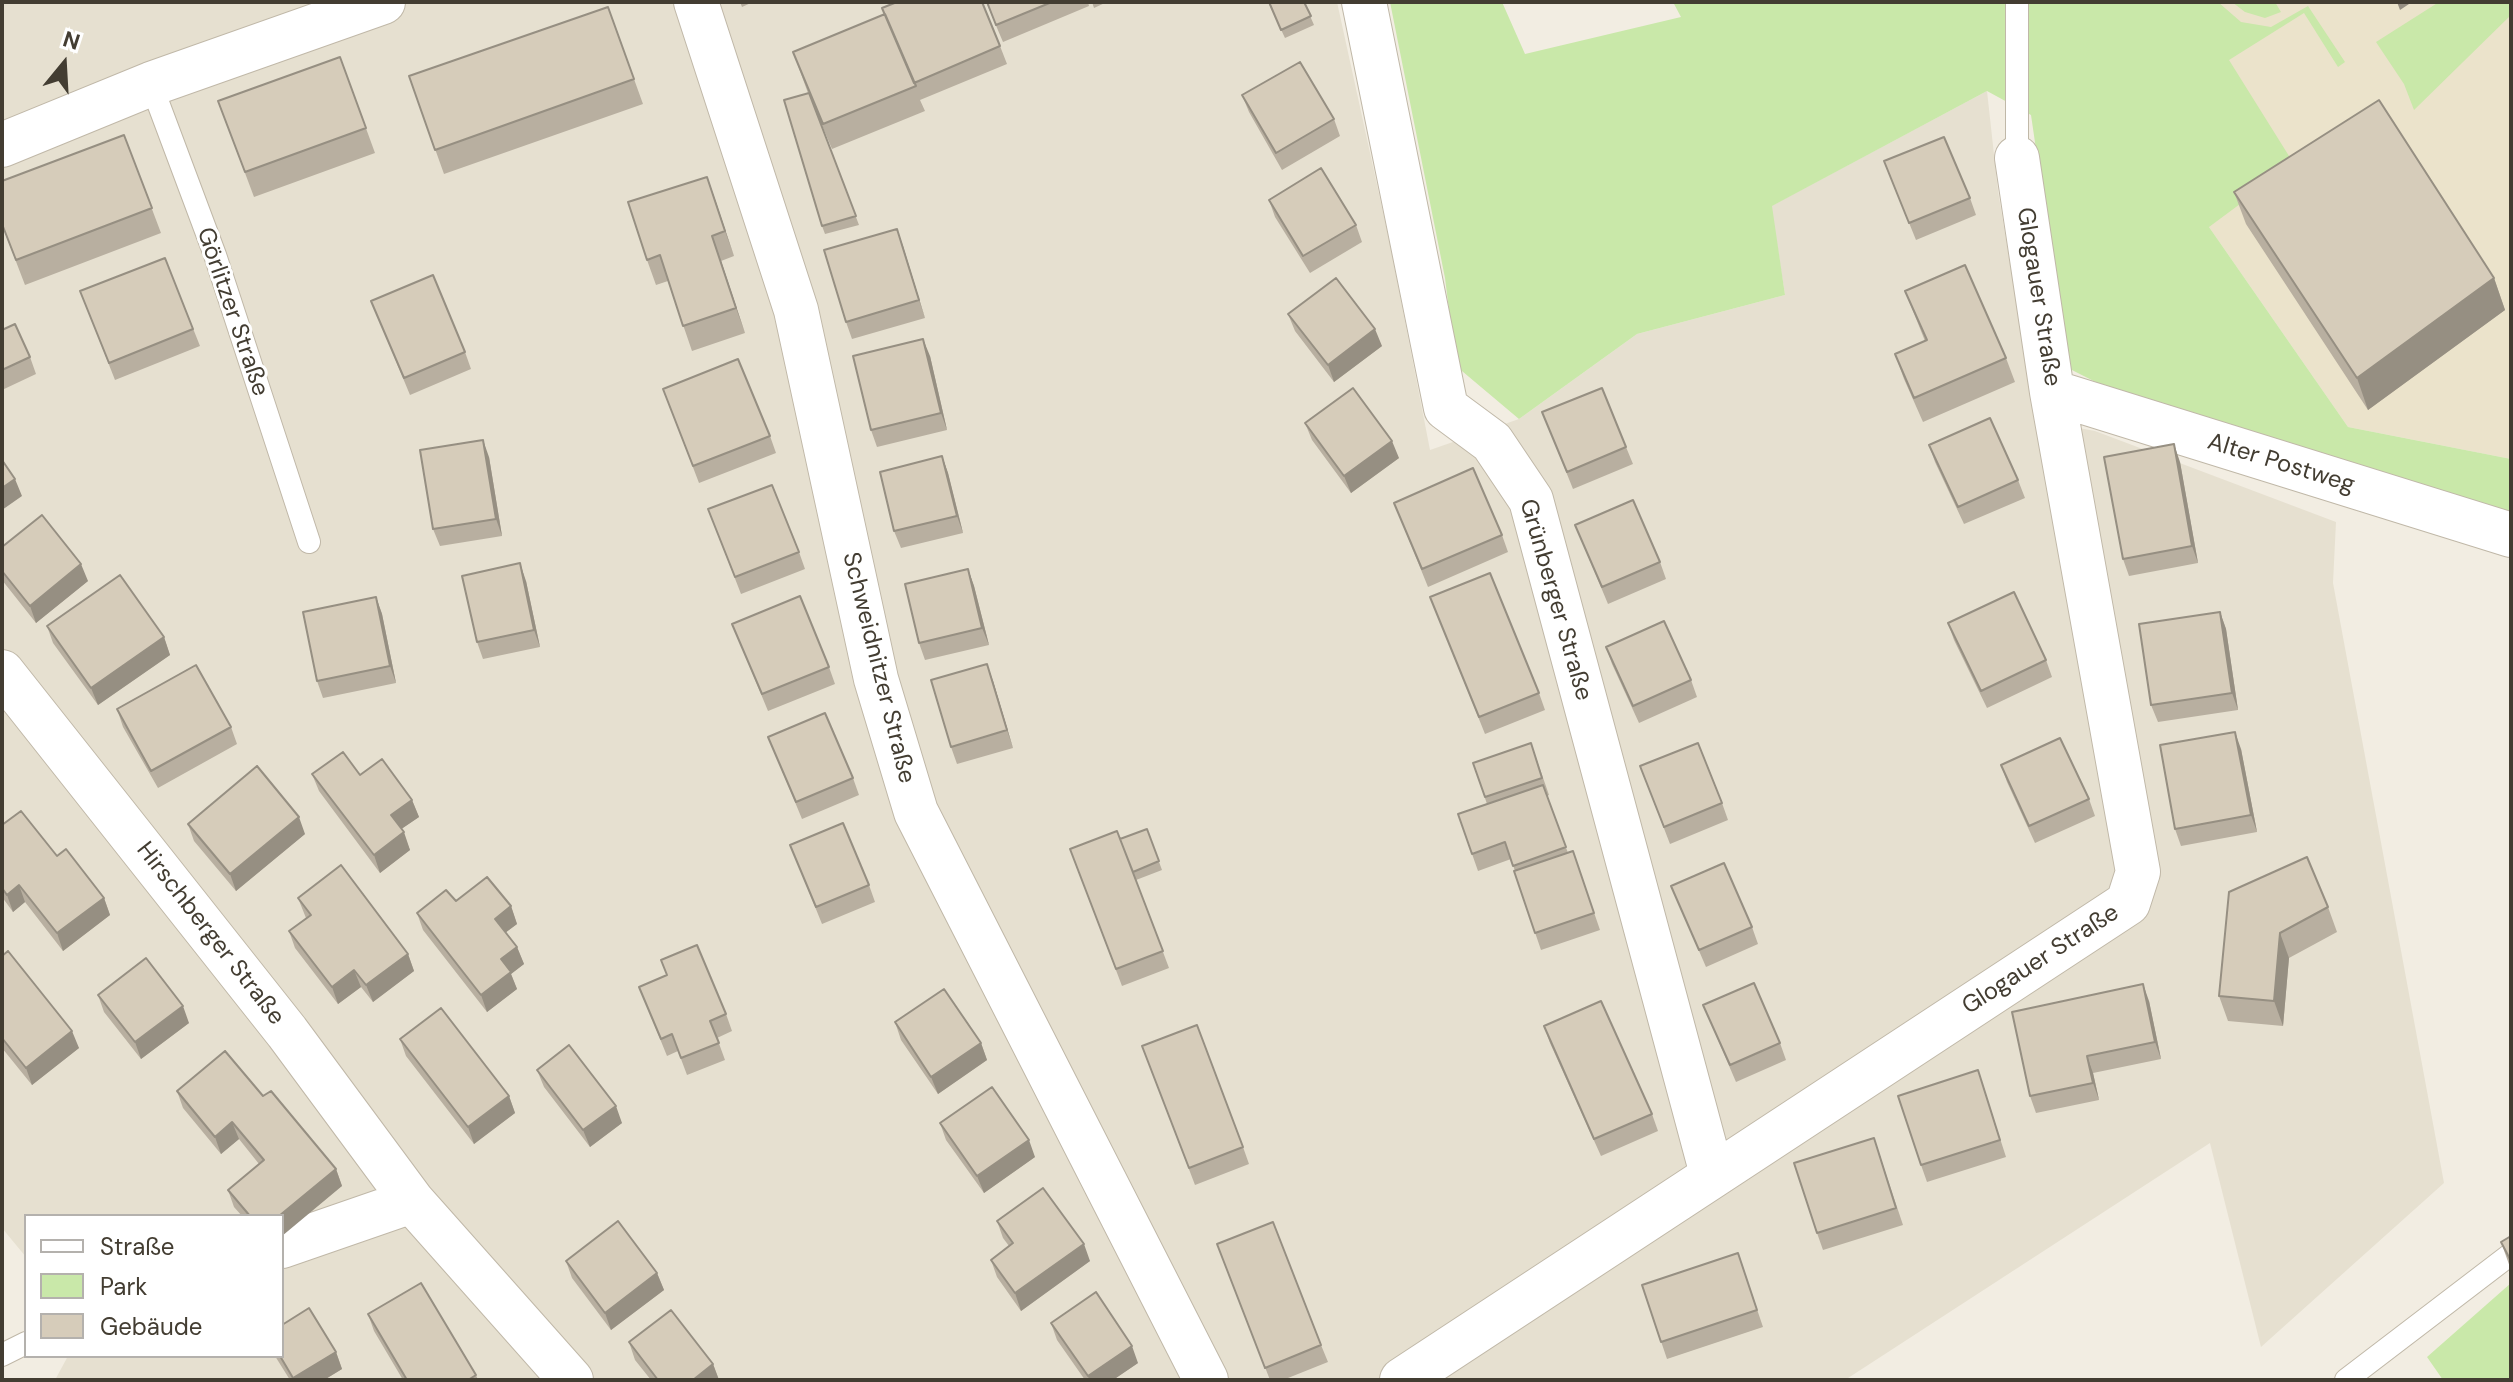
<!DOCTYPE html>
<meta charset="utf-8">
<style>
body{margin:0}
#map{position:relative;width:2513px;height:1382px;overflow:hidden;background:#f2ede2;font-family:"DM Sans",sans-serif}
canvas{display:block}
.frame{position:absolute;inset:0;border:4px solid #433d32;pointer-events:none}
.legend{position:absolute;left:24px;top:1214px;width:260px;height:144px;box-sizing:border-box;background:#fff;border:2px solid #b4b1ad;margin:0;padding:10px 14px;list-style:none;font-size:24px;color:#433d32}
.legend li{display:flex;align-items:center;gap:16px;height:40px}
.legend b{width:40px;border:2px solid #b4b1ad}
.north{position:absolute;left:24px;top:24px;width:80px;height:80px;-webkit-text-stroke:6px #fff;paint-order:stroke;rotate:18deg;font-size:22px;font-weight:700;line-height:32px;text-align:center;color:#433d32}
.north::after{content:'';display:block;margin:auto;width:28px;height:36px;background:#433d32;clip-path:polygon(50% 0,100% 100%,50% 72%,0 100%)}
</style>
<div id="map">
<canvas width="2513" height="1382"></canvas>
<div class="frame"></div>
<ul class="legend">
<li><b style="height:10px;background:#fff"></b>Straße</li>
<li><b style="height:22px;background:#c9e8a9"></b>Park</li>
<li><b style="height:22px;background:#d6ccba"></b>Gebäude</li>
</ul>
<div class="north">N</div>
</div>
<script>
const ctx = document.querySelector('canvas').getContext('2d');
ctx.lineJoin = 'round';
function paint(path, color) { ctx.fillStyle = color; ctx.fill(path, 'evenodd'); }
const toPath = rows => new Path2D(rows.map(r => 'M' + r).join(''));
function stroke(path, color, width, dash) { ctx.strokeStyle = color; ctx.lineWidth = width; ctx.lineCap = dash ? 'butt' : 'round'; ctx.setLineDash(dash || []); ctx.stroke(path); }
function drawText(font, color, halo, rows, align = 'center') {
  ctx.font = font + ' "DM Sans",sans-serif'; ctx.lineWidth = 6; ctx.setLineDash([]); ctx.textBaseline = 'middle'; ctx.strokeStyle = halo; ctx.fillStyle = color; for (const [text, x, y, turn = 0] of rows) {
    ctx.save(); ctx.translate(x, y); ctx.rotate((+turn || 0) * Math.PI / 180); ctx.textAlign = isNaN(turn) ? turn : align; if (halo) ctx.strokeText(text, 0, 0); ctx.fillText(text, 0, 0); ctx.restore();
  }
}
paint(toPath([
 [2,2,1337,2,1390,244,1430,450,1519,419,1637,334,1785,295,1771,206,1987,91,1998,191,2036,420,2095,431,2336,522,2333,583,2444,1183,2261,1347,2210,1143,1845,1380,55,1380,68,1356,282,1356,282,1216,26,1216,26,1257,2,1228]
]), '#e6e0d0');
paint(toPath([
 [2193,2,2511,2,2511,459,2348,427,2209,227,2228,61]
]), '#ebe3cb');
paint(toPath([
 [1390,2,1502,2,1525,54,1681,17,1673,2,2218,2,2241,22,2271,27,2308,6,2345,62,2338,67,2304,13,2229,60,2294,164,2209,227,2348,427,2511,459,2511,520,2133,401,2068,368,2031,115,1987,91,1772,206,1785,295,1637,334,1519,419,1456,366,1445,278],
 [2232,2,2275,2,2281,12,2265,18,2245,12],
 [2439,2,2511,2,2511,15,2414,110,2404,84,2376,42],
 [2511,1283,2511,1380,2443,1380,2427,1357]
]), '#c9e8a9');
const service = toPath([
 [151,84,215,255,309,542],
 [2017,158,2017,2],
 [2,1355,26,1343],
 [2346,1380,2511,1254]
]);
const minor = toPath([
 [696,2,796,310,876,679,916,812,1206,1380],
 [1364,2,1446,408,1492,442,1531,500,1712,1174],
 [2,145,151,84,383,2],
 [2052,392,2511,535],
 [2,672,287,1032,412,1201,571,1380],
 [282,1246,412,1201],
 [1402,1380,2128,903,2138,872,2052,392,2017,158]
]);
stroke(service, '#c0b8a8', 24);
stroke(minor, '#c0b8a8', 46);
stroke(service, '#fff', 22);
stroke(minor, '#fff', 44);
paint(toPath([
 [740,2,753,2,742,7],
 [986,2,1088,2,1089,6,1003,42],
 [1092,2,1107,2,1094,8],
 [1268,2,1304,2,1314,25,1285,38],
 [608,7,643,104,444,174,409,76],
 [1000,46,1007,64,920,100,925,111,832,149,810,97,859,225,825,234,822,226,808,93,793,52],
 [340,57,375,153,254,197,218,101],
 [1242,95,1334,119,1340,136,1282,170,1249,112],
 [124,135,161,233,25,285,2,225],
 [1884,161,1970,198,1976,215,1916,240],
 [707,177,734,256,721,261,745,333,692,351,668,281,656,285,647,260],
 [2234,192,2494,278,2505,310,2368,410,2246,224],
 [1269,200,1356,225,1362,242,1310,273,1275,217],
 [897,229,925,318,852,339,846,322],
 [165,258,200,346,115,380,80,291],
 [1905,291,2006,358,2015,382,1923,422,1904,379,1895,354,1925,341],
 [371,301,465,352,471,369,410,395],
 [1288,314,1382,346,1334,382,1295,331],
 [2,330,30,357,36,374,2,390],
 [930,356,947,430,877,447,871,430],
 [663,389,770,436,776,453,699,483],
 [1542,412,1626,447,1633,464,1573,489],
 [1305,423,1399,458,1351,493,1312,440],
 [1929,445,2018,480,2025,498,1964,524,1935,462],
 [942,456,948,473,963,533,901,548,894,531],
 [489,457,502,536,440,546,433,529],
 [2180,462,2198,563,2129,576,2123,559],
 [1394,503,1502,535,1508,552,1428,587],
 [708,509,799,552,805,569,741,594],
 [1575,525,1660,562,1666,579,1608,604],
 [2,547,88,581,36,623,2,580],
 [968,569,974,586,989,645,925,660,919,643],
 [526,581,540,647,483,659,477,642],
 [376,597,382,614,396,683,323,698,317,681],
 [1430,597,1539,693,1545,710,1485,734],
 [2220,612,2226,629,2238,710,2158,722,2151,705],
 [1948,623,2046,660,2052,677,1987,708,1954,640],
 [732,624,829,667,835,684,768,711],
 [47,626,164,637,170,655,98,705,53,643],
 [1606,647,1691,680,1697,697,1639,723,1612,664],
 [993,681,1013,748,957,764,951,747],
 [117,709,231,727,237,744,158,788,123,727],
 [768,737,853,778,859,795,802,819],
 [1531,743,1549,795,1547,796,1568,853,1573,851,1600,930,1541,950,1514,871,1515,871,1511,859,1478,871,1458,814,1487,804,1473,763],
 [2241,749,2257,832,2181,846,2175,829],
 [2001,765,2089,799,2095,816,2035,843,2007,782],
 [1640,766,1722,803,1728,820,1670,844],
 [312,774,360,775,412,800,419,817,401,829,410,850,380,873,319,791],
 [188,824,305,834,236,891,194,841],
 [2,825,57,856,104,898,110,915,63,951,25,902,13,912,2,897],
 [1147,829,1162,870,1136,880,1169,968,1122,986,1070,849,1120,839],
 [790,845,869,885,875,902,822,924],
 [1671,886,1752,927,1758,944,1706,967],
 [2229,892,2328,907,2337,932,2289,958,2283,1026,2228,1021,2219,996],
 [298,898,408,954,414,971,373,1002,361,987,338,1004,295,948,289,931,306,918],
 [456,901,511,906,517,924,506,932,517,947,524,964,511,974,517,989,487,1012,423,930,417,913],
 [2,956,79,1048,32,1085,2,1048],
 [639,987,726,1014,732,1031,717,1038,725,1060,687,1075,678,1051,667,1056],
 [98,995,189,1023,141,1059,104,1012],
 [2149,1001,2161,1059,2093,1073,2099,1100,2036,1113,2030,1096],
 [1703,1005,1780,1043,1786,1060,1736,1082],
 [895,1022,981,1043,987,1060,938,1094,901,1040],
 [1544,1026,1652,1114,1658,1131,1601,1156,1550,1043],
 [400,1039,509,1096,515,1113,474,1144,406,1056],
 [1142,1046,1243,1147,1249,1164,1195,1185],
 [537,1070,622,1123,590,1147,544,1087],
 [1978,1070,2006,1157,1927,1182,1921,1165],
 [177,1091,263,1096,336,1169,342,1186,282,1216,242,1216,234,1207,228,1190,259,1164,239,1139,221,1154,183,1108],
 [940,1123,1035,1157,984,1193,946,1140],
 [1874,1138,1903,1225,1823,1250,1817,1233],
 [997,1221,1090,1261,1021,1311,997,1277,991,1260,1009,1246,1003,1238],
 [2511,1236,2511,1270,2501,1242],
 [1217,1244,1321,1345,1328,1362,1283,1380,1270,1380],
 [1738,1253,1763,1327,1667,1359,1642,1285],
 [566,1261,657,1273,664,1290,611,1330,572,1278],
 [368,1314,476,1375,478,1380,403,1380,374,1331],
 [1051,1323,1138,1363,1113,1380,1085,1380,1057,1340],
 [629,1342,713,1364,719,1380,651,1380,635,1360],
 [336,1352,342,1369,324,1380,290,1380,275,1356]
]), '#b8afa0');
paint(toPath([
 [2397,2,2412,2,2400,10],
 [707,177,716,202,734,256,725,231],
 [897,229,903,246,925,318,919,300],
 [712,236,721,261,745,333,736,308],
 [2494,278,2505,310,2368,410,2357,378],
 [1375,329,1382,346,1334,382,1328,365],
 [923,339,930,356,947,430,941,413],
 [483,440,489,457,502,536,496,519],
 [1392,441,1399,458,1351,493,1344,476],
 [2174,444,2180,462,2198,563,2192,546],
 [942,456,948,473,963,533,957,516],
 [15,479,22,496,2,510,2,488],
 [520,563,526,581,540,647,534,630],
 [81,564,88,581,36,623,30,606],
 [968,569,974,586,989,645,982,628],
 [376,597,382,614,396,683,390,666],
 [2220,612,2226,629,2238,710,2232,693],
 [164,637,170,655,98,705,91,688],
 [987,664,993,681,1013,748,1007,730],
 [2235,732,2241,749,2257,832,2251,815],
 [412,800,419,817,397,832,391,815],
 [299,817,305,834,236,891,230,874],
 [404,832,410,850,380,873,374,855],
 [19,885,25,902,13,912,7,895],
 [104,898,110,915,63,951,57,933],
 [511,906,517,924,501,936,495,919],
 [2280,933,2289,958,2283,1026,2274,1001],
 [517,947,524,964,511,974,517,989,487,1012,481,995,501,959],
 [408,954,414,971,373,1002,366,985],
 [354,970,361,987,338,1004,332,987],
 [2143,984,2149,1001,2161,1059,2155,1042],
 [183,1006,189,1023,141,1059,135,1042],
 [72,1031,79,1048,32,1085,26,1068],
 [981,1043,987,1060,938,1094,931,1077],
 [2087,1056,2093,1073,2099,1100,2093,1083],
 [509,1096,515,1113,474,1144,468,1127],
 [616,1106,622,1123,590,1147,583,1130],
 [232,1122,239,1139,221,1154,215,1137],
 [1029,1140,1035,1157,984,1193,977,1176],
 [336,1169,342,1186,282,1236,282,1216,279,1216],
 [1084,1244,1090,1261,1021,1311,1015,1293],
 [657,1273,664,1290,611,1330,605,1313],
 [1132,1346,1138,1363,1113,1380,1089,1380,1088,1376],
 [336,1352,342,1369,324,1380,294,1380,293,1378],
 [713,1364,719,1380,693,1380]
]), '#968f82');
const building = toPath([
 [897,2,982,2,1000,46,914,83,882,8,897,2],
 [987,2,1052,2,996,25,987,2],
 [1269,2,1304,2,1311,16,1281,30,1269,2],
 [608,7,634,79,435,150,409,76,608,7],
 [885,14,916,86,823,124,793,52,885,14],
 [340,57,366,128,245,172,218,101,340,57],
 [1300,62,1334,119,1276,153,1242,95,1300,62],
 [809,93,856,216,822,226,784,100,809,93],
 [2379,100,2494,278,2357,378,2234,192,2379,100],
 [124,135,152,208,16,260,2,224,2,181,124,135],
 [1944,137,1970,198,1909,223,1884,161,1944,137],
 [1321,168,1356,225,1303,256,1269,200,1321,168],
 [707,177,725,231,712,236,736,308,683,326,660,255,647,260,628,202,707,177],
 [897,229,919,300,846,322,824,250,897,229],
 [165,258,193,329,109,363,80,291,165,258],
 [1965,265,2006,358,1914,398,1895,354,1927,340,1905,291,1965,265],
 [433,275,465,352,404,378,371,301,433,275],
 [1336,278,1375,329,1328,365,1288,314,1336,278],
 [15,324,30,357,2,370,2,330,15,324],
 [923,339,941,413,871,430,853,356,923,339],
 [738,359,770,436,693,466,663,389,738,359],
 [1353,388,1392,441,1344,476,1305,423,1353,388],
 [1602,388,1626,447,1567,472,1542,412,1602,388],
 [1990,418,2018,480,1958,507,1929,445,1990,418],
 [483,440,496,519,433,529,420,450,483,440],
 [2174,444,2192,546,2123,559,2104,457,2174,444],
 [942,456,957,516,894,531,880,472,942,456],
 [2,460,15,479,2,488,2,460],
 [1473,468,1502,535,1422,569,1394,503,1473,468],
 [772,485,799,552,735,577,708,509,772,485],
 [1633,500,1660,562,1602,587,1575,525,1633,500],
 [42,515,81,564,30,606,2,571,2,547,42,515],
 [520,563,534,630,477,642,462,576,520,563],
 [968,569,982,628,919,643,905,584,968,569],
 [1490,573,1539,693,1479,717,1430,597,1490,573],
 [120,575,164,637,91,688,47,626,120,575],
 [2014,592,2046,660,1981,691,1948,623,2014,592],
 [800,596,829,667,762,694,732,624,800,596],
 [376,597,390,666,317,681,303,612,376,597],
 [2220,612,2232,693,2151,705,2139,624,2220,612],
 [1664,621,1691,680,1633,706,1606,647,1664,621],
 [987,664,1007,730,951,747,931,680,987,664],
 [196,665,231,727,151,771,117,709,196,665],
 [825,713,853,778,796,802,768,737,825,713],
 [2235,732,2251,815,2175,829,2160,745,2235,732],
 [2060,738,2089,799,2029,826,2001,765,2060,738],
 [1531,743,1542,778,1485,797,1473,763,1531,743],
 [1698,743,1722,803,1664,827,1640,766,1698,743],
 [343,752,360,775,382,759,412,800,391,815,404,832,374,855,312,774,343,752],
 [257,766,299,817,230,874,188,824,257,766],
 [1543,785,1566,847,1513,866,1505,842,1472,854,1458,814,1543,785],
 [21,811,57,856,66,849,104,898,57,933,19,885,7,895,2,888,2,825,21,811],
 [843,823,869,885,816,907,790,845,843,823],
 [1147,829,1159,861,1133,872,1120,839,1147,829],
 [1117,831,1163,951,1116,969,1070,849,1117,831],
 [1573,851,1594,913,1535,933,1514,871,1573,851],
 [2307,857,2328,907,2280,933,2274,1001,2219,996,2229,892,2307,857],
 [1724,863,1752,927,1699,950,1671,886,1724,863],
 [341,865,408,954,366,985,354,970,332,987,289,931,311,915,298,898,341,865],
 [487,877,511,906,495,919,517,947,501,959,511,972,481,995,417,913,446,890,456,901,487,877],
 [697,945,726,1014,710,1021,719,1043,681,1058,672,1034,661,1039,639,987,667,975,661,960,697,945],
 [8,951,72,1031,26,1068,2,1038,2,956,8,951],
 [146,958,183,1006,135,1042,98,995,146,958],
 [1754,983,1780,1043,1730,1065,1703,1005,1754,983],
 [2143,984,2155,1042,2087,1056,2093,1083,2030,1096,2012,1012,2143,984],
 [944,989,981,1043,931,1077,895,1022,944,989],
 [1601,1001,1652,1114,1594,1139,1544,1026,1601,1001],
 [441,1008,509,1096,468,1127,400,1039,441,1008],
 [1197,1025,1243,1147,1189,1168,1142,1046,1197,1025],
 [569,1045,616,1106,583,1130,537,1070,569,1045],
 [225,1051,263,1096,271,1091,336,1169,279,1216,250,1216,228,1190,264,1160,232,1122,215,1137,177,1091,225,1051],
 [1978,1070,2000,1140,1921,1165,1898,1096,1978,1070],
 [992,1087,1029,1140,977,1176,940,1123,992,1087],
 [1874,1138,1896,1208,1817,1233,1794,1163,1874,1138],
 [1043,1188,1084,1244,1015,1293,991,1260,1013,1243,997,1221,1043,1188],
 [618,1221,657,1273,605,1313,566,1261,618,1221],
 [1273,1222,1321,1345,1265,1368,1217,1244,1273,1222],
 [2511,1236,2511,1261,2501,1242,2511,1236],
 [1738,1253,1757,1310,1661,1342,1642,1285,1738,1253],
 [421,1283,476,1375,468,1380,407,1380,368,1314,421,1283],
 [1096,1292,1132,1346,1088,1376,1051,1323,1096,1292],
 [309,1308,336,1352,293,1378,280,1356,282,1356,282,1325,309,1308],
 [671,1310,713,1364,693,1380,658,1380,629,1342,671,1310]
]);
paint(building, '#d6ccba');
stroke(building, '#968f82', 2);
drawText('24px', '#433d32', '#fff', [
 ["Glogauer Straße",2038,297,81],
 ["Görlitzer Straße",232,312,71],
 ["Alter Postweg",2281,464,17],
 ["Grünberger Straße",1555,600,74],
 ["Schweidnitzer Straße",878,668,76],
 ["Hirschberger Straße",210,934,52],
 ["Glogauer Straße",2041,960,-33]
]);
</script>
